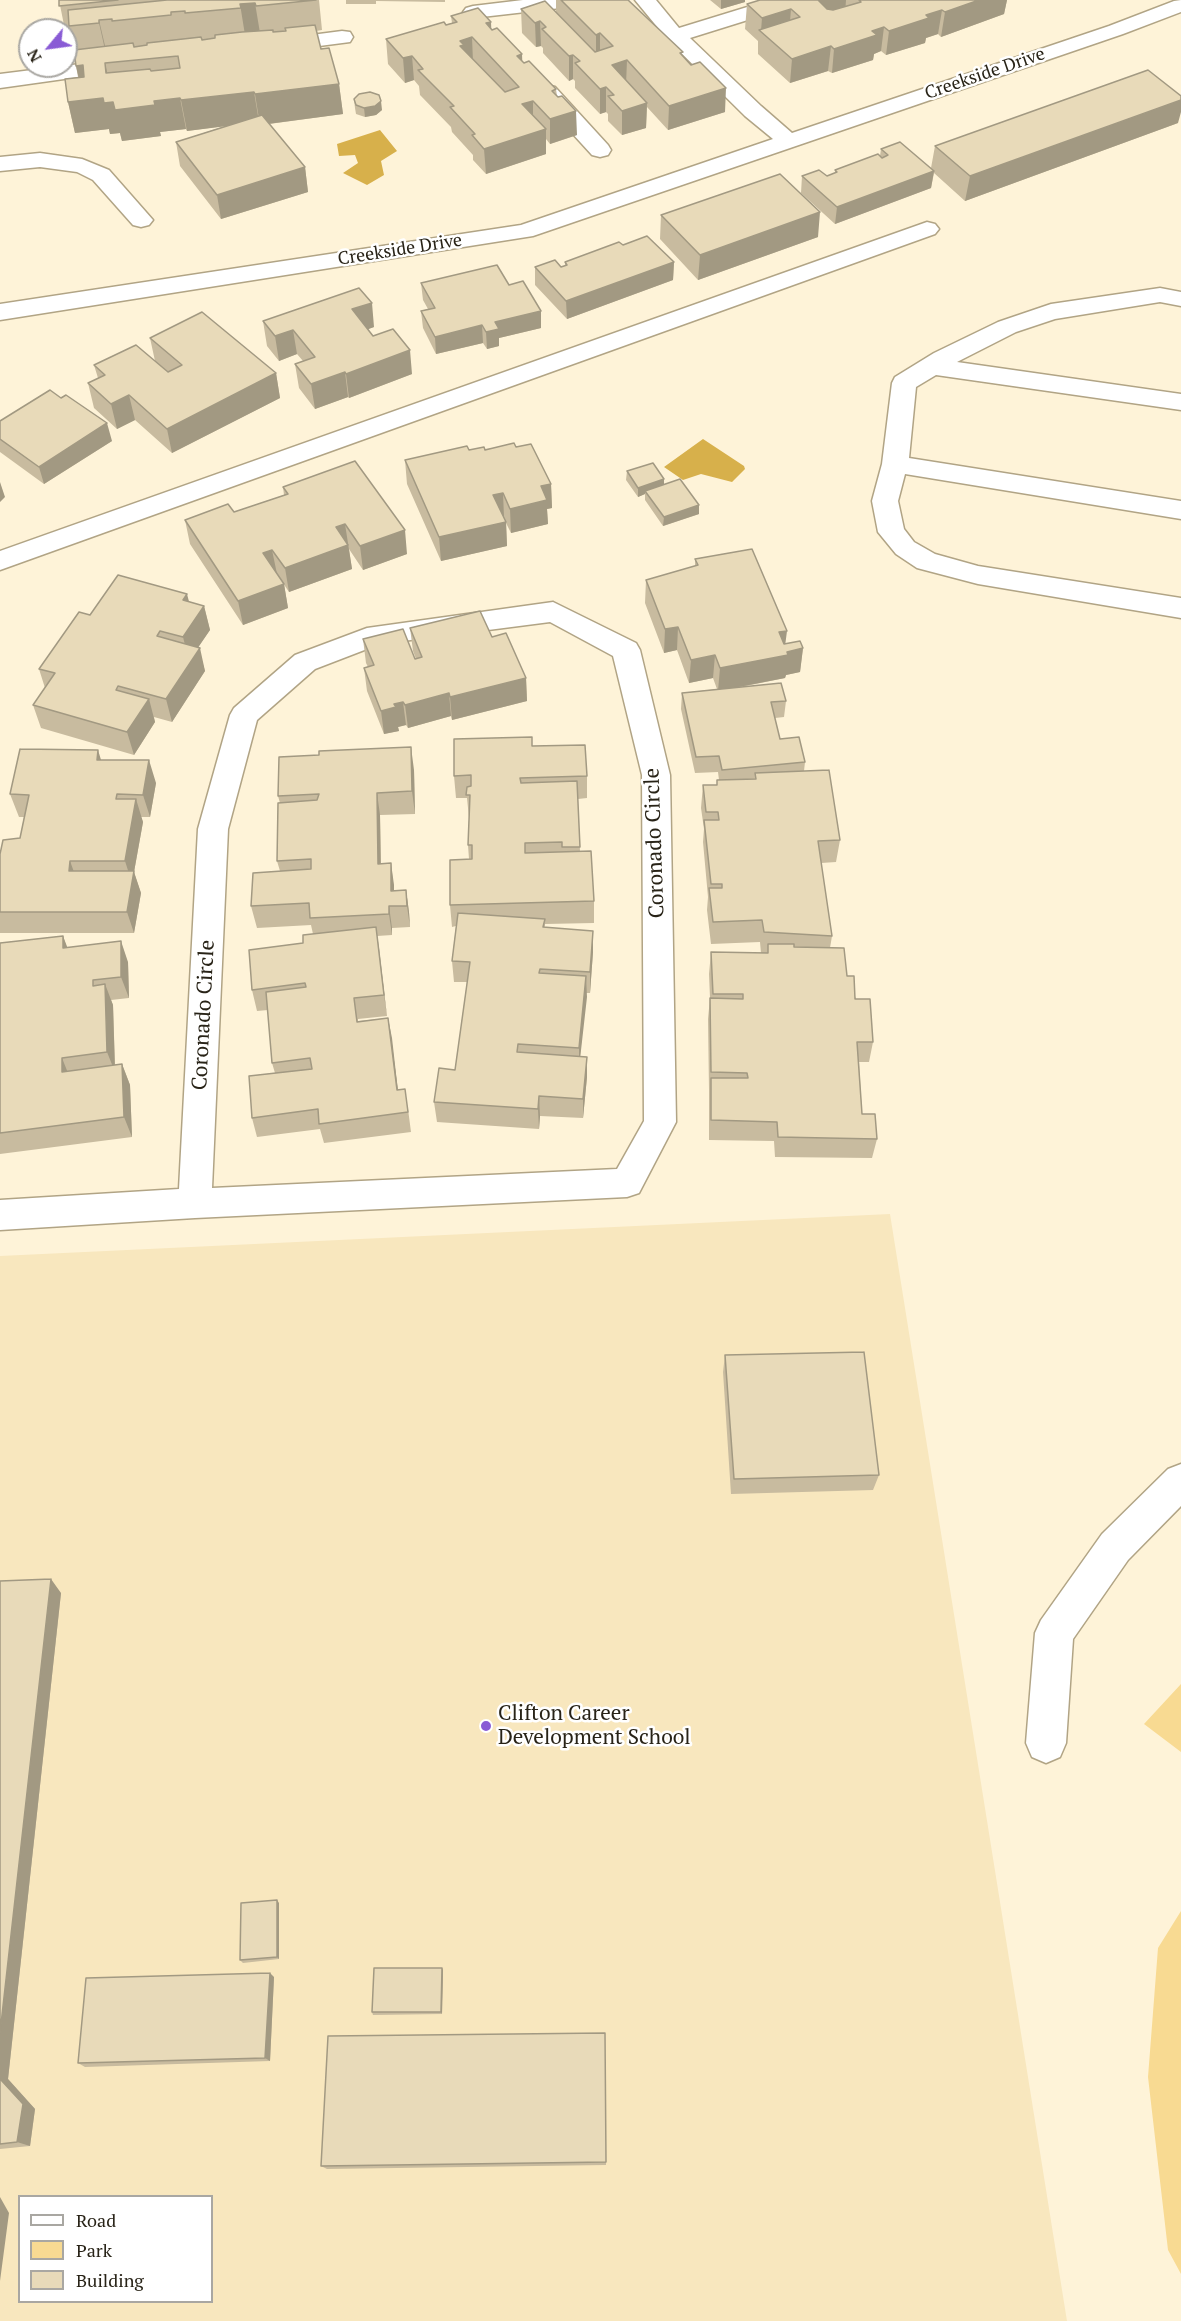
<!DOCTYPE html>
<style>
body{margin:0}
#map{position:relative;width:1181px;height:2321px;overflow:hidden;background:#fef3d8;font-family:"PT Serif",serif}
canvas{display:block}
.legend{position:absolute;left:18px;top:2195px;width:195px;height:108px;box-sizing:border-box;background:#fff;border:2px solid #a9a7a2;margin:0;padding:8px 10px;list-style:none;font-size:18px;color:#282317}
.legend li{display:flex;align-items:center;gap:12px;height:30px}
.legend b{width:30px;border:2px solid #a9a7a2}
.north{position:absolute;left:18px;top:18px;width:60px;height:60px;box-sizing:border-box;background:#fff;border:2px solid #a9a7a2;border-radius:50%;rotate:241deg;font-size:16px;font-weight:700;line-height:24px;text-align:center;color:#282317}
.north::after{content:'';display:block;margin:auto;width:21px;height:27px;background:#895bd5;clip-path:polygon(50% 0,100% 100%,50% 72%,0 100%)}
</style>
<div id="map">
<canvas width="1181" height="2321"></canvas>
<ul class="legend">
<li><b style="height:8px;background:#fff"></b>Road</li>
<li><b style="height:16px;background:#f8da92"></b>Park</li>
<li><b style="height:16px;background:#e8dab9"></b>Building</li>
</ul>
<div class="north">N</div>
</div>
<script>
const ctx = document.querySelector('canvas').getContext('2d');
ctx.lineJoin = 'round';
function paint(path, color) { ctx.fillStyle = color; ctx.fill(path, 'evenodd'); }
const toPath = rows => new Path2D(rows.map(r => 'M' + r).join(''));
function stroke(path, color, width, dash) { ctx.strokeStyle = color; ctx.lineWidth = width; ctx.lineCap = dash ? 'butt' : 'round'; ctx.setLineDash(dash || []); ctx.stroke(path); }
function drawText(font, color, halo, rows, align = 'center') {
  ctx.font = font + ' "PT Serif",serif'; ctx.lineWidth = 5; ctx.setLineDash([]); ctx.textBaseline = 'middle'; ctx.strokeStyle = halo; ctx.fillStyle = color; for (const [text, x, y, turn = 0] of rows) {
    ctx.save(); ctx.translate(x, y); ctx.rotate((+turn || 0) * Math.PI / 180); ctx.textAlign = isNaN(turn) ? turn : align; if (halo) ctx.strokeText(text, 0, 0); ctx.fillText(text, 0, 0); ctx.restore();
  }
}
paint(toPath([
 [890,1214,1067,2321,0,2321,0,1256],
 [20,2196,212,2196,212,2302,20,2302]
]), '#f8e7be');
paint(toPath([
 [1181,1684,1181,1752,1144,1724],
 [1181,1911,1181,2274,1168,2250,1148,2077,1158,1948]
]), '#f8da92');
paint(toPath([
 [380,130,397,151,381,161,384,175,367,185,343,173,358,163,355,155,339,156,337,144],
 [703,439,744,466,745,469,732,482,701,474,683,480,664,467]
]), '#d7b04b');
const minor = toPath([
 [523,0,588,0,585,4,578,6,473,18,466,16,463,12,466,8,473,6,523,0],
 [635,0,656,0,679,28,770,0,802,0,799,4,690,38,761,106,792,133,1109,26,1174,1,1181,0,1181,12,1123,34,533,236,0,320,0,304,521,225,773,139,745,116,668,40,635,0],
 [342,31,350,32,353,37,350,42,273,52,265,51,262,46,265,41,273,40,342,31],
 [120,59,128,60,131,65,128,70,0,88,0,74,120,59],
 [547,85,555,87,608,145,611,150,608,155,600,157,592,155,539,97,536,92,539,87,547,85],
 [40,153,82,159,109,170,153,220,149,225,141,227,133,225,93,180,77,172,40,167,0,171,0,157,40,153],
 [927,222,935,224,939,229,935,234,0,570,0,551,927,222],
 [1160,288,1181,292,1181,306,1160,302,1055,319,1016,332,957,362,1181,394,1181,410,936,375,916,387,909,458,1181,501,1181,519,905,474,898,501,904,529,914,542,935,554,978,566,1181,598,1181,618,978,584,917,568,896,554,878,532,872,501,882,464,892,383,895,377,934,353,998,322,1051,304,1160,288],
 [553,602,636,643,640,650,670,775,676,1122,639,1193,627,1197,195,1218,0,1230,0,1200,179,1189,198,829,230,715,234,708,295,655,367,628,553,602],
 [550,622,613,656,642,775,644,1121,617,1169,212,1188,228,829,257,720,315,669,380,644,550,622],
 [1181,1464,1181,1506,1128,1560,1073,1639,1066,1743,1060,1757,1046,1763,1032,1757,1026,1743,1035,1633,1041,1620,1102,1534,1168,1469,1181,1464]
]);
stroke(minor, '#b1a485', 3);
paint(minor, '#fff');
paint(toPath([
 [59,0,319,0,322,30,316,31,321,49,339,84,343,114,269,124,305,167,308,192,221,219,180,166,176,142,225,126,187,131,186,129,160,132,161,136,122,141,120,133,110,134,109,129,75,133,68,102,78,77,76,66,75,50,72,36,66,36,66,30,65,30],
 [346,0,445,0,445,2,376,1,376,4,346,4],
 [556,0,628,0,683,56,725,112,668,130,647,107,646,128,622,135,608,121,608,114,606,112,600,114,575,88,575,81,573,79,569,81,543,53,543,48,541,46,536,47,522,33,521,9,556,13],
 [710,0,745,0,745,2,721,9],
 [760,0,1007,0,1004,14,941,37,938,34,926,38,925,43,886,55,881,51,874,54,873,60,832,73,828,71,790,83,758,54,758,41,745,29,747,4],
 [451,16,491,22,491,29,522,61,556,89,557,96,577,135,550,144,546,139,546,154,486,174,473,160,473,155,452,132,451,127,420,95,419,86,414,80,405,83,388,64,386,39,452,23],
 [354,99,382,110,376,115,365,117,356,114,355,108],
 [1178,123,965,201,934,173,931,188,835,224,801,193,802,176,827,176,835,173,835,170,880,156,881,149,931,168,935,146],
 [661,215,818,237,698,280,660,239],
 [623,245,674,262,673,280,567,319,535,285,535,267,561,267,565,266,565,262],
 [421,283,509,285,541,311,541,328,499,338,499,346,487,349,483,343,436,354,423,328,421,311,428,309,423,300],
 [263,321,374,327,368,329,373,336,412,374,349,398,348,397,315,409,299,388,295,364,303,361,297,354,279,361,267,346],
 [150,338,276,373,280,398,172,453,135,420,117,429,94,408,88,383,98,378,94,365,155,361],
 [0,421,112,441,44,484,0,452],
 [516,447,551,484,552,508,547,509,548,524,511,533,503,517,506,522,507,546,441,561,407,484,405,460,469,450],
 [627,471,664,479,664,485,699,514,663,526,645,500,645,494,638,497,626,480],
 [283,487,407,554,363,570,349,549,352,569,289,592,277,574,284,584,288,608,243,625,190,544,185,520,234,512,284,495],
 [695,559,785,644,803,648,800,672,786,675,785,678,736,688,786,701,784,717,775,718,780,739,805,762,804,771,840,840,836,862,821,863,832,936,830,948,847,976,873,1042,869,1062,859,1062,862,1114,877,1139,872,1158,775,1157,774,1141,709,1140,709,1090,708,1019,710,998,709,974,711,952,761,953,760,942,711,944,707,910,708,897,703,842,704,829,701,808,703,785,717,785,719,780,718,772,695,773,681,709,682,693,717,689,713,678,689,683,677,650,664,653,645,603,646,580,695,566],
 [189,602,204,606,210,630,198,647,205,671,172,722,154,717,155,722,134,755,41,728,33,705,45,688,39,669,90,615],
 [410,628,492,637,526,678,527,701,452,720,451,716,408,728,406,725,398,727,399,731,384,734,367,691,364,668,368,667,366,663,363,639,415,659,416,659,413,651],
 [532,746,587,776,587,798,578,799,580,852,594,901,594,923,545,924,545,927,593,952,590,993,586,993,580,1056,587,1057,587,1077,583,1118,540,1116,539,1129,437,1122,434,1102,455,1070,467,982,454,982,452,961,456,926,452,927,450,905,469,859,468,845,469,818,467,798,456,798,454,776],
 [101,760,156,783,150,817,141,817,143,822,134,872,141,893,134,933,0,933,0,854,20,838,24,817,19,817,10,794],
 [414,770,415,814,380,815,381,863,391,863,394,891,406,890,409,912,410,927,392,928,392,935,377,936,387,1016,358,1019,358,1021,388,1018,398,1089,408,1109,411,1132,324,1143,320,1129,257,1137,252,1118,275,1073,272,1063,268,1010,257,1011,252,990,313,934,311,925,257,928,251,906,280,871,277,861,280,803,278,796],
 [63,936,67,948,128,962,129,998,111,1000,113,1005,115,1065,122,1064,130,1085,132,1137,0,1154,0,943],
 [725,1355,879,1475,873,1490,731,1494,723,1372],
 [0,1581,61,1593,8,2079,35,2109,30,2146,0,2149],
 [279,1903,279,1959,243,1963,240,1960],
 [443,1970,442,2014,373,2015,372,2012],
 [274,1977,270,2061,85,2067,78,2063],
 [606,2162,606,2165,327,2169,321,2166]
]), '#c8bb9f');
paint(toPath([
 [721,0,745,0,745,2,721,9],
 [817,0,846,0,845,14,814,24],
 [979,0,1007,0,1004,14,941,37,945,12],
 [255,3,260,33,245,35,240,4],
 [791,9,789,34,761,31,762,18],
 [942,10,938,34,926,38,925,43,886,55,889,31,926,15],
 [99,20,106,50,106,54,99,23],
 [540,21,541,46,536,47,535,23],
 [491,22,492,46,486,23],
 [884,27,881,51,874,54,873,60,832,73,834,49,872,31],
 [600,33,600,58,596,59,596,35],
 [472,37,473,62,462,70,460,41],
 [831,46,828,71,790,83,792,59],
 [522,54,523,79,517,56],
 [573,55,573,79,569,81,569,56],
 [412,56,414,80,405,83,403,58],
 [627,60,626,85,612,65],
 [105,63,112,94,154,101,180,98,186,129,160,132,161,136,122,141,120,133,110,134,109,129,75,133,68,102,103,98,106,73],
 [83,65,90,96,83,97,76,66],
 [339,84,343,114,260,125,255,94],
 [606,87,606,112,600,114,600,89],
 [726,88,725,112,668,130,669,106],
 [254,92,259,122,187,131,181,100],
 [1181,100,1181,112,1178,123,965,201,970,176],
 [381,101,382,110,376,115,365,117,364,108],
 [533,101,533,125,522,104],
 [647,103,646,128,622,135,622,111],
 [576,111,577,135,550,144,550,119],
 [546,129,546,154,486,174,484,149],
 [305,167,308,192,221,219,217,195],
 [934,171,931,188,835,224,837,207],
 [820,212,818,237,698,280,700,255],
 [674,262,673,280,567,319,566,301],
 [372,303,374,327,355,334,352,309],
 [541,311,541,328,499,338,499,346,487,349,486,332,495,322],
 [482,325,483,343,436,354,435,337],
 [293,330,297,354,279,361,275,336],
 [410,350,412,374,349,398,346,374],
 [345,372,348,397,315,409,311,384],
 [276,373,280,398,172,453,167,429],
 [129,395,135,420,117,429,111,404],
 [107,423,112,441,44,484,39,467],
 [664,479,664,488,645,491,645,494,638,497,638,488],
 [0,482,5,497,0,502],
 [551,484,552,508,547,509,548,524,511,533,510,509,541,486],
 [503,493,504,517,494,519,493,495],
 [699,505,699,514,663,526,664,517],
 [506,522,507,546,441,561,439,537],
 [345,524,352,569,289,592,285,568,336,527],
 [405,530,407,554,363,570,360,546],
 [272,550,277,574,263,553],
 [284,584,288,608,243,625,238,601],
 [187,594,193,617,183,600],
 [204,606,210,630,189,661,183,637],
 [678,627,677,650,664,653,665,629],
 [787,631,784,654,779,632],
 [200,648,205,671,172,722,166,699],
 [803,648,800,672,786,675,785,678,718,691,720,668],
 [715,655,713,678,689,683,691,660],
 [526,678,527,701,452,720,450,697],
 [449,693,451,716,408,728,405,705],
 [149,699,155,722,134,755,127,732],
 [403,702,406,725,398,727,399,731,384,734,381,711,394,704],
 [411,747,414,770,415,814,412,791],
 [98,750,105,773,97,760],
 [149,760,156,783,150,817,143,795],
 [377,793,380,815,381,886,378,864],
 [136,799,143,822,134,872,141,893,134,933,127,912,132,883,125,861],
 [70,861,78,883,69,871],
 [391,863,394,885,394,906,391,891],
 [406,890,409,912,410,927,407,906],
 [389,906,392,928,392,935,389,914],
 [376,927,379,948,387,1016,384,995],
 [593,931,593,952,590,993,590,972],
 [63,936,71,957,63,948],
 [121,941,128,962,129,998,121,977],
 [586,976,587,997,579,1068,579,1048],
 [105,984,113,1005,115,1072,107,1052],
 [388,1018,392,1038,400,1109,397,1090],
 [587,1057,587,1077,583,1118,583,1099],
 [62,1058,70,1078,62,1072],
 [122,1064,130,1085,132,1137,124,1117],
 [539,1096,540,1116,539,1129,538,1109],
 [51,1579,61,1593,8,2079,35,2109,30,2146,17,2142,0,2079,0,2033],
 [277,1900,279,1903,279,1959,277,1957],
 [442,1968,443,1970,442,2014,441,2012],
 [270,1973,274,1977,270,2061,265,2058],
 [0,2197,9,2213,0,2281]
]), '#a29982');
const building = toPath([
 [59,0,118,0,59,6,59,0],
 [167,0,316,0,256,6,255,3,240,4,241,8,185,13,185,11,171,12,171,15,112,21,112,19,99,20,99,23,69,26,68,10,167,0],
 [561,0,628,0,683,52,680,53,691,65,700,62,726,88,669,106,627,60,612,65,647,103,622,111,608,96,614,95,606,87,600,89,575,63,580,61,573,55,569,56,542,29,546,27,540,21,535,23,521,9,545,1,595,52,613,46,600,33,596,35,561,0],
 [760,0,818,0,827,9,833,10,861,2,859,0,979,0,945,12,942,10,926,15,929,18,889,31,884,27,872,31,877,35,834,49,831,46,792,59,759,30,800,17,791,9,762,18,747,4,760,0],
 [478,8,491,22,486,23,492,30,497,28,522,54,517,56,524,63,529,61,556,89,552,91,558,97,562,96,576,111,550,119,533,101,522,104,546,129,484,149,472,135,475,134,450,107,454,106,418,70,423,69,412,56,403,58,386,39,444,22,446,25,457,22,451,16,478,8],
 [472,37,519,87,505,92,460,46,464,45,460,41,472,37],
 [315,25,321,49,329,48,339,84,255,94,254,92,181,100,180,98,154,101,155,105,115,110,113,102,104,103,103,98,68,102,65,79,84,77,83,65,76,66,74,50,133,43,134,47,147,45,147,43,201,37,202,40,215,38,215,35,242,32,273,30,273,32,286,31,285,28,315,25],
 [178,56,180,68,151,71,150,69,106,73,105,63,178,56],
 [1148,70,1181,96,1181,100,970,176,935,146,1148,70],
 [370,92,379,95,381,101,375,106,364,108,356,105,354,99,359,94,370,92],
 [262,115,305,167,217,195,176,142,262,115],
 [900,142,934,171,837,207,802,176,819,170,827,176,837,172,835,170,878,154,882,158,888,155,881,149,900,142],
 [780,174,820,212,700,255,661,215,780,174],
 [647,236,674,262,566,301,535,267,555,260,561,267,567,265,565,262,619,242,623,245,647,236],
 [497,265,509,285,523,281,541,311,495,322,499,329,486,332,482,325,435,337,421,311,435,308,421,283,497,265],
 [359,288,372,303,352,309,373,336,393,329,410,350,346,374,345,372,311,384,295,364,315,357,293,330,275,336,263,321,359,288],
 [202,312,276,373,167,429,129,395,111,404,88,383,105,375,94,365,136,345,168,372,182,365,150,338,202,312],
 [50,390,61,398,66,395,107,423,39,467,0,439,0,421,50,390],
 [514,443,516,447,531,444,551,484,541,486,547,500,510,509,503,493,493,495,506,522,439,537,405,460,467,446,469,450,484,447,485,450,514,443],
 [355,461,405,530,360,546,345,524,336,527,348,545,285,568,272,550,263,553,284,584,238,601,185,520,228,504,234,512,288,494,283,487,355,461],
 [653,463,664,479,638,488,627,471,653,463],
 [680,479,699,505,664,517,645,491,680,479],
 [752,549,787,631,779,632,784,644,800,641,803,648,787,652,788,655,720,668,715,655,691,660,678,627,665,629,646,580,698,565,695,559,752,549],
 [118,575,187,594,183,600,204,606,183,637,160,631,157,636,200,648,166,699,118,686,116,690,149,699,127,732,33,705,55,673,39,669,79,612,90,615,118,575],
 [480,611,492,637,506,633,526,678,450,697,449,693,405,705,403,702,394,704,396,707,381,711,364,668,374,665,363,639,403,629,415,659,422,657,410,628,480,611],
 [781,683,786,701,771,702,780,739,799,737,805,762,722,770,719,756,696,757,682,693,781,683],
 [532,737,532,746,585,745,587,776,520,778,521,783,577,781,580,847,562,847,562,842,525,843,525,853,591,851,594,901,450,905,450,860,472,859,472,845,468,845,470,795,466,795,467,787,471,786,471,775,454,776,454,739,532,737],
 [411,747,412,791,377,793,378,864,391,863,391,891,406,890,407,906,389,906,389,914,310,918,309,903,251,906,253,873,311,869,311,859,277,861,278,803,317,800,319,794,278,796,279,757,319,755,319,751,411,747],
 [20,749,98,750,97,760,149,760,143,795,117,794,116,799,136,799,125,861,70,861,69,871,134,871,127,912,0,912,0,854,3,840,20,838,29,795,10,794,20,749],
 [829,770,840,840,818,841,832,936,764,932,762,920,713,922,709,888,722,888,722,884,711,884,704,820,719,820,718,812,706,812,703,785,717,785,717,780,756,779,755,773,829,770],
 [458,913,545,919,543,927,593,931,590,972,540,969,539,973,586,976,579,1048,518,1044,517,1052,587,1057,583,1099,539,1096,538,1109,434,1102,439,1068,455,1070,470,962,452,961,458,913],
 [376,927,384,995,354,998,357,1022,388,1018,397,1090,405,1089,408,1112,319,1124,318,1109,252,1118,249,1076,312,1069,310,1058,272,1063,266,992,306,987,305,983,252,990,249,950,303,943,303,935,376,927],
 [63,936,63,948,121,941,121,977,93,980,93,986,105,984,107,1052,62,1058,62,1072,122,1064,124,1117,0,1133,0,943,63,936],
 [768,944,794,944,794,947,844,948,847,976,854,976,855,999,870,999,873,1042,857,1042,862,1114,875,1114,877,1139,778,1137,777,1122,711,1120,711,1078,748,1078,747,1073,711,1072,710,998,743,999,743,994,713,994,711,952,768,953,768,944],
 [864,1352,879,1475,734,1479,725,1355,864,1352],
 [51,1579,0,2033,0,1581,51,1579],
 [277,1900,277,1957,240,1960,241,1903,277,1900],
 [374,1968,442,1968,441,2012,372,2012,374,1968],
 [270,1973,265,2058,78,2063,86,1978,270,1973],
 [605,2033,606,2162,321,2166,328,2036,605,2033],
 [0,2079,23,2104,17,2142,0,2144,0,2079]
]);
paint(building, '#e8dab9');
stroke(building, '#a29982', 1.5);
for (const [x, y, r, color] of [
 [486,1726,6,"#895bd5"]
]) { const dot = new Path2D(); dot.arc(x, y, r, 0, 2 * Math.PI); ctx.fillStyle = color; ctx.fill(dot); stroke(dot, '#fff', 2); }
drawText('18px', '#282317', '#fff', [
 ["Creekside Drive",985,74,-19],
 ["Creekside Drive",400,250,-9]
]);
drawText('21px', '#282317', '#fff', [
 ["Coronado Circle",655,843,-92],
 ["Coronado Circle",204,1015,-87]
]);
drawText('21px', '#282317', '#fff', [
 ["Clifton Career",498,1714],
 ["Development School",498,1738]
], 'left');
</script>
